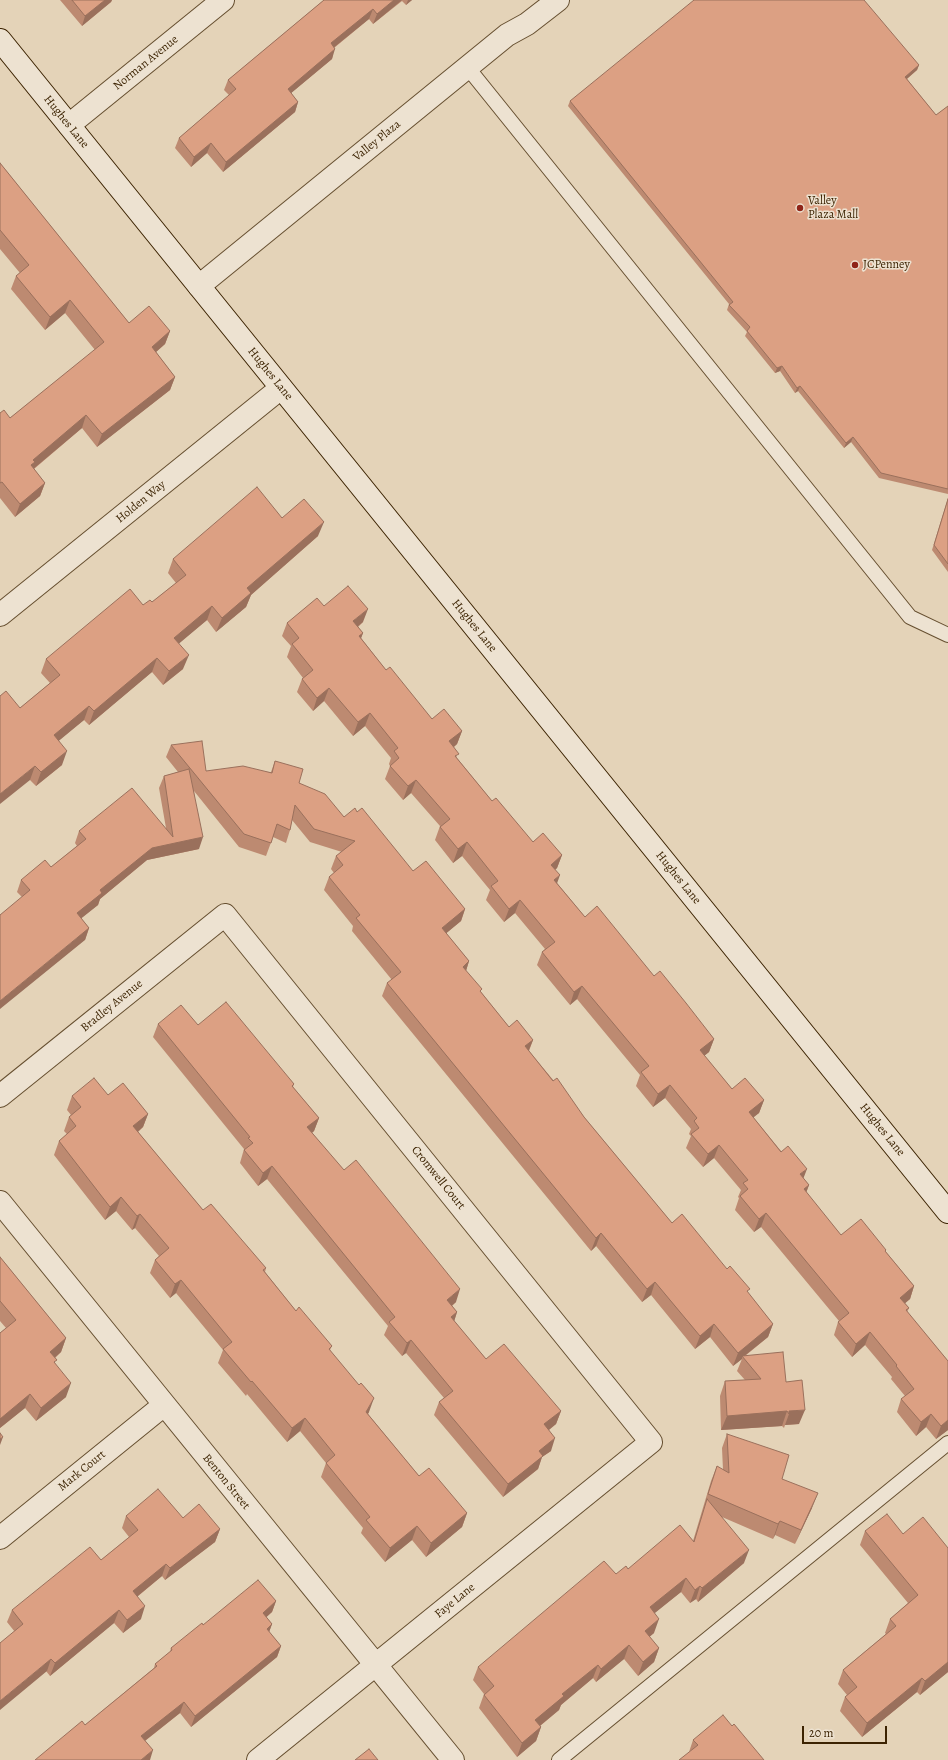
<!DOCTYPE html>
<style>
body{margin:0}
#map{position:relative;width:948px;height:1760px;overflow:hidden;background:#e4d3b8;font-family:Alegreya,serif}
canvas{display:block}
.scale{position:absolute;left:802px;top:1726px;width:85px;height:18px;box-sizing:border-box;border:2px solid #3c2302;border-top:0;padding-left:5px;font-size:12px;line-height:14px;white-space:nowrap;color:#3c2302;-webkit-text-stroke:3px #ede2d1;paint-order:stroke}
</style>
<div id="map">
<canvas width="948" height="1760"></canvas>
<div class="scale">20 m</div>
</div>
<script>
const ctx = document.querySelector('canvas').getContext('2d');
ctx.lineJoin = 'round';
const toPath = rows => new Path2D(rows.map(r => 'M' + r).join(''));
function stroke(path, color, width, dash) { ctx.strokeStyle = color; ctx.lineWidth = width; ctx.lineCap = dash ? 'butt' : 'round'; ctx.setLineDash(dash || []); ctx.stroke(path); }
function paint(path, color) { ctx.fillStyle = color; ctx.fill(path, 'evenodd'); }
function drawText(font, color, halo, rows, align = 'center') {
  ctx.font = font + ' Alegreya,serif'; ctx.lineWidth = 3; ctx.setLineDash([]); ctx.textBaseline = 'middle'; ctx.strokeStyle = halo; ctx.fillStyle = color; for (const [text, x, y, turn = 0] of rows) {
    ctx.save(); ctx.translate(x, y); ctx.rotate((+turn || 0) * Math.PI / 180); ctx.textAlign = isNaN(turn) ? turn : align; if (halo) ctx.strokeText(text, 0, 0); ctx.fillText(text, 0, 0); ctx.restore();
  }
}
const lane = toPath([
 [468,68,910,617,948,635],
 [559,1760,948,1443]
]);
const street = toPath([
 [69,125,223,0],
 [199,286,507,35,527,24,558,0],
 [0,615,281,388],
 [0,1096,225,915,651,1442,258,1760],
 [0,1202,453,1760],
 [0,1538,164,1405]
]);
const secondary = toPath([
 [0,40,948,1212]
]);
stroke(lane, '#664f30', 16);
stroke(street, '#664f30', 24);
stroke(secondary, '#3c2302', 24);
stroke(lane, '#ede2d1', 14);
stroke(street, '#ede2d1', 22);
stroke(secondary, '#ede2d1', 22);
paint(toPath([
 [60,0,112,0,111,2,82,26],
 [324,0,412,0,406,5,402,1,373,24,369,19,334,48,332,59,291,93,298,102,295,112,223,172,207,153,191,167,175,148,179,138,229,95,224,90,228,80],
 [919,65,917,70,907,79,936,115,948,106,948,494,879,478,851,442,844,448,798,391,795,393,780,371,775,373,745,336,747,332,727,310,729,304,568,106,570,101],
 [0,163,129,323,170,331,165,344,156,352,175,377,170,390,97,447,82,428,34,469,45,483,40,496,15,517,0,498,0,413,10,418,95,350,65,313,45,330,11,289,16,276,20,273,0,249],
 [948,498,948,572,932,550],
 [282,518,318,536,251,595,246,607,216,632,207,620,179,643,183,669,163,685,152,672,89,725,84,720,59,740,62,765,36,786,30,780,20,708,50,683,41,673,46,659,143,605,152,602,176,583,168,573,173,559],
 [324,606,363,622,358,627,363,633,361,638,386,670,432,719,462,731,457,744,454,747,457,758,492,801,533,842,562,855,557,868,555,870,557,883,585,917,654,976,714,1039,709,1052,704,1056,732,1089,764,1100,759,1113,753,1117,809,1185,806,1193,841,1235,886,1252,914,1286,910,1299,905,1303,909,1308,907,1312,948,1361,948,1430,936,1439,926,1427,916,1436,897,1412,901,1399,905,1396,891,1379,892,1377,865,1345,852,1357,834,1335,838,1322,839,1321,761,1227,754,1232,735,1210,739,1198,738,1197,741,1190,714,1158,703,1167,686,1148,691,1136,689,1134,691,1129,665,1098,653,1107,636,1086,640,1075,577,999,570,1005,537,965,542,952,545,949,515,913,504,922,486,900,490,890,462,856,453,863,435,840,440,826,411,793,403,800,385,779,390,766,389,764,391,758,365,726,353,736,324,701,313,711,297,692,302,679,303,678,287,657,291,646,282,636,287,623],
 [171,745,206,771,271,772,275,761,299,783,344,817,413,871,465,909,461,921,446,933,469,961,466,971,481,992,509,1027,533,1040,529,1051,584,1117,672,1223,748,1293,773,1324,768,1337,745,1356,786,1382,799,1424,785,1425,784,1428,782,1426,721,1430,720,1396,725,1381,745,1380,737,1371,742,1359,733,1366,710,1337,695,1349,651,1295,642,1302,596,1246,591,1251,382,996,387,983,392,980,352,931,353,926,324,890,329,877,334,873,331,869,336,856,342,852,310,842,292,820,290,830,286,843,273,837,266,856,239,847,194,791,199,849,147,860,100,899,98,905,81,918,89,928,85,940,22,897,17,892,21,880,51,867,77,846,75,843,79,831,166,828,159,788,164,776,178,772,166,757],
 [158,1024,198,1025,294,1084,293,1087,319,1118,314,1131,312,1133,456,1302,452,1306,457,1312,454,1321,486,1359,561,1411,556,1424,549,1430,551,1451,542,1457,538,1469,503,1497,434,1415,439,1402,444,1398,406,1353,402,1356,384,1335,388,1326,267,1179,258,1186,240,1163,244,1149,153,1037],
 [108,1095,148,1114,143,1127,138,1132,203,1210,266,1268,265,1272,296,1311,332,1346,330,1350,369,1412,368,1414,419,1476,467,1513,462,1527,426,1557,412,1540,385,1562,361,1533,363,1528,321,1477,326,1463,300,1431,287,1442,247,1394,246,1396,218,1363,223,1350,176,1293,170,1298,150,1273,155,1260,159,1256,135,1228,132,1230,116,1211,105,1220,54,1155,59,1141,67,1134,64,1131,69,1117,71,1115,67,1110,72,1096],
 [0,1257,66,1338,61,1352,55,1358,55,1363,66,1397,36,1421,25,1408,0,1428,0,1333,6,1328,0,1321],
 [727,1434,782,1479,812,1508,795,1544,775,1535,773,1539,722,1517,744,1563,698,1602,696,1599,690,1603,681,1592,654,1613,654,1633,649,1637,659,1648,654,1662,638,1676,624,1659,596,1682,593,1678,561,1705,559,1710,540,1726,541,1727,536,1741,517,1757,479,1708,484,1694,473,1680,478,1667,616,1574,628,1569,693,1541,711,1481,717,1466,723,1470,722,1448],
 [126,1516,183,1518,220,1529,215,1542,165,1580,162,1576,137,1597,141,1619,123,1633,114,1623,50,1676,7,1622,12,1610,101,1560,129,1537,122,1528],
 [865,1531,948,1548,948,1672,920,1695,917,1692,862,1737,840,1711,845,1697,847,1695,838,1684,843,1670,886,1634,885,1633,890,1619,908,1603,860,1545],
 [276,1601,272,1612,266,1617,272,1624,269,1632,281,1646,277,1657,191,1727,180,1713,145,1741,85,1725,154,1668,155,1664,170,1652,171,1648,203,1625],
 [732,1726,689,1752,693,1740]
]), '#bd8a71');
paint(toPath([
 [105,0,112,0,111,2,82,26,85,16],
 [394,0,402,0,373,24,377,14],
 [408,0,412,0,406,5],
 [373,9,369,19,327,53,331,43],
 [335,49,332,59,284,99,288,89],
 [919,65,917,70,903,82,905,77],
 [298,102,295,112,223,172,226,162],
 [211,143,207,153,191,167,194,157],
 [70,300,65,313,45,330,50,317],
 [170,331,165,344,147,360,152,347],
 [782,366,780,371,775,373,777,368],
 [175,377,170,390,97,447,102,434],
 [800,386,798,391,795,393,797,388],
 [86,415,82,428,32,470,26,478,33,460],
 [853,437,851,442,844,448,846,443],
 [45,483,40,496,15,517,20,504],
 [324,522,318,536,251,595,246,607,216,632,222,618,247,588],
 [212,606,207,620,169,652,174,638],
 [368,609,363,622,348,634,353,621],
 [363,633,358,646,359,636],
 [189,655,183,669,163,685,169,671],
 [157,658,152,672,89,725,94,711],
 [329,688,324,701,313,711,317,698],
 [89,706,84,720,49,749,54,735],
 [370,713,365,726,353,736,358,722],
 [462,731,457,744,444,755,449,741],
 [67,751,62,765,36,786,41,772],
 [35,766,30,780,0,804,0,794],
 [416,780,411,793,403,800,408,786],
 [203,837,199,849,147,860,100,899,98,905,73,925,77,913,100,890,152,848],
 [467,842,462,856,453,863,458,849],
 [562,855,557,868,546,878,551,865],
 [560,875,555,889,554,880],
 [520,900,515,913,504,922,509,909],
 [465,909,461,921,437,941,442,928],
 [89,928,85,940,0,1009,0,1001],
 [469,961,465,974,463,967],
 [582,986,577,999,570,1005,574,992],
 [714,1039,709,1052,695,1063,700,1050],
 [533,1040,528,1052,525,1046],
 [670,1085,665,1098,653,1107,658,1094],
 [764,1100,759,1113,744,1125,749,1112],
 [148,1114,143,1127,128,1140,133,1126],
 [319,1118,314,1131,303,1140,307,1127],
 [719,1145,714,1158,703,1167,708,1154],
 [272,1166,267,1179,258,1186,263,1173],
 [807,1169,802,1182,800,1174],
 [809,1185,804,1198,804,1189],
 [121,1197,116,1211,105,1220,110,1207],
 [766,1213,761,1227,754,1232,759,1219],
 [140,1214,135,1228,132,1230,137,1216],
 [601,1233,596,1246,591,1251,596,1238],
 [181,1280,176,1293,170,1298,175,1284],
 [655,1282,651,1295,642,1302,647,1289],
 [914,1286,910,1299,896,1311,900,1298],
 [460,1289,456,1302,443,1313,447,1300],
 [457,1312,453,1325,451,1317],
 [714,1324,710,1337,695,1349,700,1336],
 [773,1324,768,1337,743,1357,742,1356,742,1359,733,1366,738,1353],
 [870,1332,865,1345,852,1357,856,1344],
 [66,1338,61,1352,45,1366,50,1352],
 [411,1340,406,1353,402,1356,407,1343],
 [71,1383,66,1397,36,1421,41,1408],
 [30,1394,25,1408,0,1428,0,1419],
 [374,1398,369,1412,361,1425,366,1412],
 [805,1410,799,1424,785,1425,789,1414,789,1411],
 [561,1411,556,1424,540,1437,544,1424],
 [787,1411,782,1426,721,1430,727,1416],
 [931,1414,926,1427,916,1436,921,1422],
 [305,1418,300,1431,287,1442,292,1428],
 [948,1420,948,1430,936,1439,941,1426],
 [3,1437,0,1445,0,1439],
 [555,1438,551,1451,542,1457,538,1469,503,1497,508,1484,539,1451],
 [818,1493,812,1508,795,1544,801,1530],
 [467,1513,462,1527,426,1557,431,1543],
 [780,1521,775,1535,773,1539,778,1524],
 [417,1526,412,1540,385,1562,390,1548],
 [220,1529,215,1542,165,1580,170,1568],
 [749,1550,744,1563,698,1602,702,1588],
 [166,1564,162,1576,128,1604,133,1591],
 [686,1578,681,1592,645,1621,650,1607],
 [700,1586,696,1599,690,1603,695,1590],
 [276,1601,272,1612,259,1624,263,1613],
 [145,1606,141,1619,123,1633,127,1620],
 [119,1610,114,1623,50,1676,55,1663],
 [659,1619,654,1633,640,1645,645,1631],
 [272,1624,268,1635,267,1629],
 [629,1645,624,1659,596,1682,601,1669],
 [281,1646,277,1657,191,1727,195,1716],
 [659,1648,654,1662,638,1676,643,1662],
 [51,1659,47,1671,0,1710,0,1701],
 [948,1662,948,1672,920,1695,925,1681],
 [598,1665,593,1678,561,1705,559,1710,530,1734,535,1720,562,1694],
 [922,1678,917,1692,862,1737,867,1723],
 [184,1702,180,1713,137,1747,141,1736],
 [541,1727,536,1741,517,1757,522,1743],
 [153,1750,150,1760,141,1760]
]), '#9a705c');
const building = toPath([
 [72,0,105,0,85,16,72,0],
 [324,0,394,0,377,14,373,9,331,43,335,49,288,89,298,102,226,162,211,143,194,157,179,138,236,89,228,80,324,0],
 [694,0,864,0,919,65,905,77,936,115,948,106,948,489,881,473,853,437,846,443,800,386,797,388,782,366,777,368,747,331,750,327,729,305,733,302,570,101,694,0],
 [0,163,129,323,149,306,170,331,152,347,175,377,102,434,86,415,33,460,35,462,31,465,45,483,20,504,2,482,0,483,0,413,4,410,10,418,104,342,70,300,50,317,16,276,29,265,0,230,0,163],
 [257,487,282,518,304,499,324,522,247,588,251,593,222,618,212,606,174,638,189,655,169,671,157,658,94,711,89,706,54,735,67,751,41,772,35,766,0,794,0,696,6,691,20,708,60,675,46,659,130,589,143,605,150,600,152,602,186,575,173,559,257,487],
 [948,499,948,564,934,545,948,499],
 [348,586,368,609,353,621,363,633,359,636,386,670,390,667,432,719,444,709,462,731,449,741,459,754,455,756,492,801,496,798,533,842,543,833,562,855,551,865,560,875,554,880,585,917,597,906,654,976,660,971,686,1003,714,1039,700,1050,732,1089,745,1078,764,1100,749,1112,781,1152,788,1146,807,1169,800,1174,809,1185,804,1189,841,1235,861,1219,886,1250,885,1251,914,1286,900,1298,909,1308,906,1310,948,1361,948,1420,941,1426,931,1414,921,1422,901,1399,914,1389,896,1366,897,1365,870,1332,856,1344,838,1322,849,1313,766,1213,759,1219,740,1196,748,1189,743,1183,748,1180,719,1145,708,1154,691,1134,699,1128,694,1121,697,1118,670,1085,658,1094,641,1072,649,1066,582,986,574,992,542,952,555,942,520,900,509,909,491,886,498,881,467,842,458,849,440,827,450,819,416,780,408,786,390,766,399,758,394,751,398,748,370,713,358,722,329,688,317,698,302,679,313,670,292,644,299,638,287,623,317,598,324,606,348,586],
 [202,741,206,771,243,766,272,773,275,761,303,769,299,783,325,794,344,817,355,808,357,812,362,808,413,871,426,861,465,909,442,928,469,961,463,967,482,989,480,991,509,1027,517,1020,533,1040,525,1046,553,1081,557,1078,584,1117,672,1223,682,1214,727,1269,730,1266,750,1289,747,1291,773,1324,738,1353,714,1324,700,1336,655,1282,647,1289,601,1233,596,1238,387,983,401,972,356,918,360,915,329,877,343,865,336,856,355,841,314,829,295,805,290,830,277,824,271,843,244,834,171,745,202,741],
 [189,769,203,837,152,848,100,890,102,893,77,913,89,928,0,1001,0,915,30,890,21,880,45,860,51,867,86,839,79,831,132,788,173,837,164,776,189,769],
 [226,1002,294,1084,292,1086,319,1118,307,1127,344,1170,356,1160,460,1289,447,1300,457,1312,451,1317,486,1359,504,1344,561,1411,544,1424,555,1438,539,1451,543,1456,508,1484,439,1402,453,1391,411,1340,407,1343,389,1322,395,1317,272,1166,263,1173,244,1150,253,1143,248,1138,250,1137,158,1024,181,1005,198,1025,226,1002],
 [94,1078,108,1095,123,1083,148,1114,133,1126,203,1210,211,1204,266,1268,263,1270,296,1311,299,1307,332,1346,329,1349,359,1385,361,1383,374,1398,366,1412,419,1476,429,1468,467,1513,431,1543,417,1526,390,1548,366,1520,370,1517,326,1463,335,1455,305,1418,292,1428,252,1381,251,1382,223,1349,232,1342,181,1280,175,1284,155,1260,169,1248,140,1214,137,1216,121,1197,110,1207,59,1141,76,1126,69,1117,81,1107,72,1096,94,1078],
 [0,1257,66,1338,50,1352,57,1360,54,1362,71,1383,41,1408,30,1394,0,1419,0,1333,16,1320,0,1301,0,1257],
 [783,1352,786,1382,802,1380,805,1410,789,1411,789,1414,787,1411,727,1416,725,1381,761,1379,742,1356,783,1352],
 [0,1433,3,1437,0,1439,0,1433],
 [727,1434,789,1455,782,1479,818,1493,801,1530,780,1521,778,1524,708,1494,717,1466,729,1473,727,1434],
 [158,1489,183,1518,199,1504,220,1529,170,1568,166,1564,133,1591,145,1606,127,1620,119,1610,55,1663,51,1659,0,1701,0,1643,23,1624,12,1610,90,1547,101,1560,138,1530,126,1516,158,1489],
 [707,1499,749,1550,702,1588,700,1586,695,1590,686,1578,650,1607,659,1619,645,1631,659,1648,643,1662,629,1645,601,1669,598,1665,562,1694,564,1696,535,1720,541,1727,522,1743,484,1695,494,1686,478,1667,604,1561,616,1574,626,1566,628,1569,680,1525,694,1542,707,1499],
 [887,1514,903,1534,923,1517,948,1548,948,1662,925,1681,922,1678,867,1723,845,1697,857,1687,843,1670,896,1626,890,1619,918,1595,865,1531,887,1514],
 [258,1580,276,1601,263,1613,272,1624,267,1629,281,1646,195,1716,184,1702,141,1736,153,1750,141,1760,35,1760,82,1721,85,1725,157,1666,155,1664,172,1650,171,1648,202,1623,203,1625,258,1580],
 [723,1715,732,1726,734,1724,764,1760,679,1760,698,1745,693,1740,723,1715],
 [369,1749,378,1760,355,1760,369,1749]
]);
paint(building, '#dca083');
stroke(building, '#9a705c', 1);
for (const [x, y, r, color] of [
 [800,208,4,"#8f2418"],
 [855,265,4,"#8f2418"]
]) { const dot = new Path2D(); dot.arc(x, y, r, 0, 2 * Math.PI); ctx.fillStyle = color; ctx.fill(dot); stroke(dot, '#ede2d1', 1.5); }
drawText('12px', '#3c2302', '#ede2d1', [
 ["Norman Avenue",146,63,-39],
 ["Hughes Lane",66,122,51],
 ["Valley Plaza",377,141,-39],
 ["Hughes Lane",270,374,51],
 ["Holden Way",141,502,-39],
 ["Hughes Lane",474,626,51],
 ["Hughes Lane",678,878,51],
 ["Bradley Avenue",112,1006,-39],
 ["Hughes Lane",882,1130,51],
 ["Cromwell Court",438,1178,51],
 ["Mark Court",82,1471,-39],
 ["Benton Street",226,1482,51],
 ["Faye Lane",455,1601,-39]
]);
drawText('12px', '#3c2302', '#ede2d1', [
 ["Valley",808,201],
 ["Plaza Mall",808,215],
 ["JCPenney",863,265]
], 'left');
</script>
